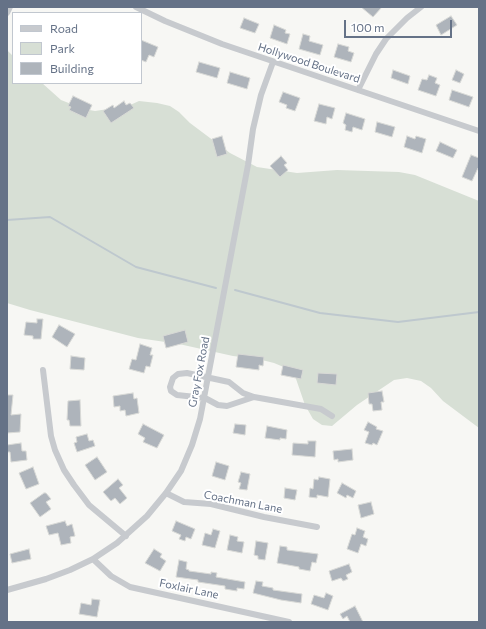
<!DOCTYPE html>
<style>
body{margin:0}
#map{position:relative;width:486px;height:629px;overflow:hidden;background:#f7f7f4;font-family:Commissioner,sans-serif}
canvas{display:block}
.frame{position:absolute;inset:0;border:8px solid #657287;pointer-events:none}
.legend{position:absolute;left:12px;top:12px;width:130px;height:72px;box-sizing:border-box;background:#fff;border:1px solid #c1c7cf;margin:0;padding:5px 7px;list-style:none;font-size:12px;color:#657287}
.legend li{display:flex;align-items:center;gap:8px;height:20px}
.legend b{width:20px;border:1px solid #c1c7cf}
.scale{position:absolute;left:344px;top:20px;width:108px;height:18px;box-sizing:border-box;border:2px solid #657287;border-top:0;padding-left:5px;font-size:12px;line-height:14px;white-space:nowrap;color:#657287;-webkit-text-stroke:3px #fff;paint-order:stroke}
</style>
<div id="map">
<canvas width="486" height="629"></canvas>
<div class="frame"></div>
<ul class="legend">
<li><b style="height:5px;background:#c7cace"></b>Road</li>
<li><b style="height:11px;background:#d7dfd5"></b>Park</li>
<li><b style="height:11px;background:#aeb4bb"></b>Building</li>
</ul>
<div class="scale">100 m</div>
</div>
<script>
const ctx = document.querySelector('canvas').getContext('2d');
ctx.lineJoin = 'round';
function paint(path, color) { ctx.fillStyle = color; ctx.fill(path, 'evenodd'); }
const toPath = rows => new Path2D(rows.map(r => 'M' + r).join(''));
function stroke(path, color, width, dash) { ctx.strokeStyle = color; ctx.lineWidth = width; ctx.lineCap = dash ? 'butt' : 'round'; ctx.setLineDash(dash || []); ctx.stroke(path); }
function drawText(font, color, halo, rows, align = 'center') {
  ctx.font = font + ' Commissioner,sans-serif'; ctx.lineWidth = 4; ctx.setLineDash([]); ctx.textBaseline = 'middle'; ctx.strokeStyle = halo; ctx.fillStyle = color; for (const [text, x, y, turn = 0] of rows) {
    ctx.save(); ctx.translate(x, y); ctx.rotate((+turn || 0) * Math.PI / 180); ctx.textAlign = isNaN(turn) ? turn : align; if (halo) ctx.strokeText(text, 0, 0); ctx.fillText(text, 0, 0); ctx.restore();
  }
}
paint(toPath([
 [7,50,13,56,13,83,42,83,61,100,84,109,95,111,128,106,139,101,157,103,170,106,179,112,190,123,230,153,257,167,297,173,337,170,399,172,415,175,479,201,479,428,443,401,431,388,421,381,407,378,394,380,357,405,332,426,322,425,313,419,305,405,295,376,286,368,274,363,258,359,233,356,179,344,138,338,30,310,7,303]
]), '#d7dfd5');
stroke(toPath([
 [7,220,50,217,136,267,216,288],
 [235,290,320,313,398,322,479,312]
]), '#bec8ce', 2);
const building = toPath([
 [361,7,382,7,373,17,361,7],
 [451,16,457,25,441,35,436,25,451,16],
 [244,18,259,24,255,33,240,28,244,18],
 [274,25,286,30,285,33,290,34,287,44,270,38,274,25],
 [303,34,310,36,309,41,323,45,320,55,299,49,303,34],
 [141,40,158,47,154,57,149,55,146,62,141,60,141,40],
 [338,44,349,47,348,51,354,53,351,62,334,57,338,44],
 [199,62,220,68,217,78,196,72,199,62],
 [393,70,410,76,408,84,391,78,393,70],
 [456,70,464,74,460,83,452,80,456,70],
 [230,72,250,78,247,89,227,83,230,72],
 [429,75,437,78,435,83,440,85,436,96,418,90,422,79,427,80,429,75],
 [452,90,473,97,469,107,449,100,452,90],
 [283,92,300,98,295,111,286,108,287,105,279,102,283,92],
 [73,96,92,105,86,118,69,110,71,107,68,106,73,96],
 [124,101,126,105,130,103,134,108,111,123,103,111,113,105,114,108,124,101],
 [319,104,335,108,332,119,327,117,326,124,314,121,319,104],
 [346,113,365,119,362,130,353,127,352,132,345,130,346,125,343,123,346,113],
 [377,122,395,127,392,137,375,132,377,122],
 [222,136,227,154,217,157,212,139,222,136],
 [407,136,415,139,416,136,426,139,422,153,404,147,407,136],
 [440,142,457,150,453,158,436,151,440,142],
 [471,155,479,158,479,169,478,168,472,181,462,177,471,155],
 [281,156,287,163,284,165,288,170,280,177,270,166,281,156],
 [37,319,43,319,41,339,33,339,33,336,24,335,26,322,37,323,37,319],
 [59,325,75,334,67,347,52,337,59,325],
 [185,330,188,342,166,348,163,336,185,330],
 [140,344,152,348,150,355,153,355,150,367,146,366,144,373,129,369,132,359,136,360,140,344],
 [238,354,264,357,263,366,259,365,259,370,236,367,238,354],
 [71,356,85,358,84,370,70,369,71,356],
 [283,365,303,370,301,379,281,375,283,365],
 [318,373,337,374,336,385,317,383,318,373],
 [382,391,384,402,381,402,382,410,373,411,372,404,369,404,368,393,382,391],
 [133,393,134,399,137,398,139,413,126,416,125,410,120,411,120,406,114,407,113,396,133,393],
 [7,395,13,395,11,415,21,414,20,432,7,433,7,395],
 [80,400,81,426,70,426,69,420,67,420,68,401,80,400],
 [368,422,377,427,376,429,383,431,377,445,373,443,372,445,365,443,369,432,364,430,368,422],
 [143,424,164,435,157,448,143,442,145,438,138,434,143,424],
 [235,424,246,425,245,435,233,433,235,424],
 [267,426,287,430,286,439,280,438,280,440,265,438,267,426],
 [87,434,89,441,93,440,95,446,77,452,74,443,77,442,76,437,87,434],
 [308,441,316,441,315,457,292,455,293,443,308,444,308,441],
 [21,443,22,451,26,451,27,460,11,462,10,452,7,452,7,445,21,443],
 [352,449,353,460,338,462,338,459,334,460,333,451,352,449],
 [97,457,107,472,95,480,85,465,97,457],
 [216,462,229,466,225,480,212,476,216,462],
 [33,467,39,484,26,489,19,473,33,467],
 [241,472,250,474,247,490,239,489,241,483,238,482,241,472],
 [319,477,330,479,328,497,317,495,317,498,309,497,310,488,313,489,314,479,318,480,319,477],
 [118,479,123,485,119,488,127,498,120,504,115,498,111,501,103,492,118,479],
 [342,483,356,491,353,498,347,495,346,498,337,493,342,483],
 [285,488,297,490,295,500,284,498,285,488],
 [44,493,46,493,51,499,46,502,51,509,40,517,30,503,44,493],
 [371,502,374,514,361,518,358,505,371,502],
 [65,521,67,526,72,524,75,536,70,537,71,543,61,545,58,533,49,535,46,526,65,521],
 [176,521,195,529,191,539,186,537,185,541,179,539,181,535,172,531,176,521],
 [357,528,365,531,363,537,368,539,366,546,361,544,358,553,347,549,352,534,355,535,357,528],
 [213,529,220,531,215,548,202,545,205,533,211,535,213,529],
 [230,535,238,537,237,541,244,542,242,553,227,550,230,535],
 [256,541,268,543,265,560,258,559,258,556,254,555,256,541],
 [280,546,287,547,287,550,318,554,316,563,312,562,310,571,299,569,299,567,277,563,280,546],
 [29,549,31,559,12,563,10,554,29,549],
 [154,549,162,554,160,557,166,561,160,571,145,563,154,549],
 [179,560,187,562,186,569,189,570,189,571,211,574,211,572,217,573,216,577,245,582,244,589,237,588,237,591,225,589,225,586,198,582,198,580,176,577,179,560],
 [349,564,352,572,346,575,348,579,343,581,341,578,332,581,329,571,349,564],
 [256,581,263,582,262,586,273,588,273,590,302,594,301,603,281,600,253,593,256,581],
 [326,593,333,596,328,610,311,604,314,595,324,598,326,593],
 [92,599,100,600,97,617,79,614,81,603,91,605,92,599],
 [355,606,363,622,350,622,347,616,343,619,340,614,355,606]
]);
paint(building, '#aeb4bb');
stroke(building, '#d8d9d6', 1);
stroke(toPath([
 [136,7,165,21,222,44,479,131],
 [7,13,10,7],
 [358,90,376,54,386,39,407,18,421,7],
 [43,370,51,436,55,450,64,470,74,485,89,505,126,536],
 [254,397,227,406,218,405,205,398,177,395,171,391,170,387,173,378,178,374,187,373,229,382,243,393,254,397,321,409,332,416],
 [166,493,184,502,211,504,264,517,317,527],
 [93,559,111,576,130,587,289,622],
 [7,590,46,579,70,570,93,559,117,543,147,516,166,493,181,471,192,445,200,419,248,165,253,129,261,95,273,62]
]), '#c7cace', 6);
drawText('11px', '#657287', '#fff', [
 ["Hollywood Boulevard",309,63,18],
 ["Gray Fox Road",199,372,-79],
 ["Coachman Lane",243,502,11],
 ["Foxlair Lane",189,589,12]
]);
</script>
